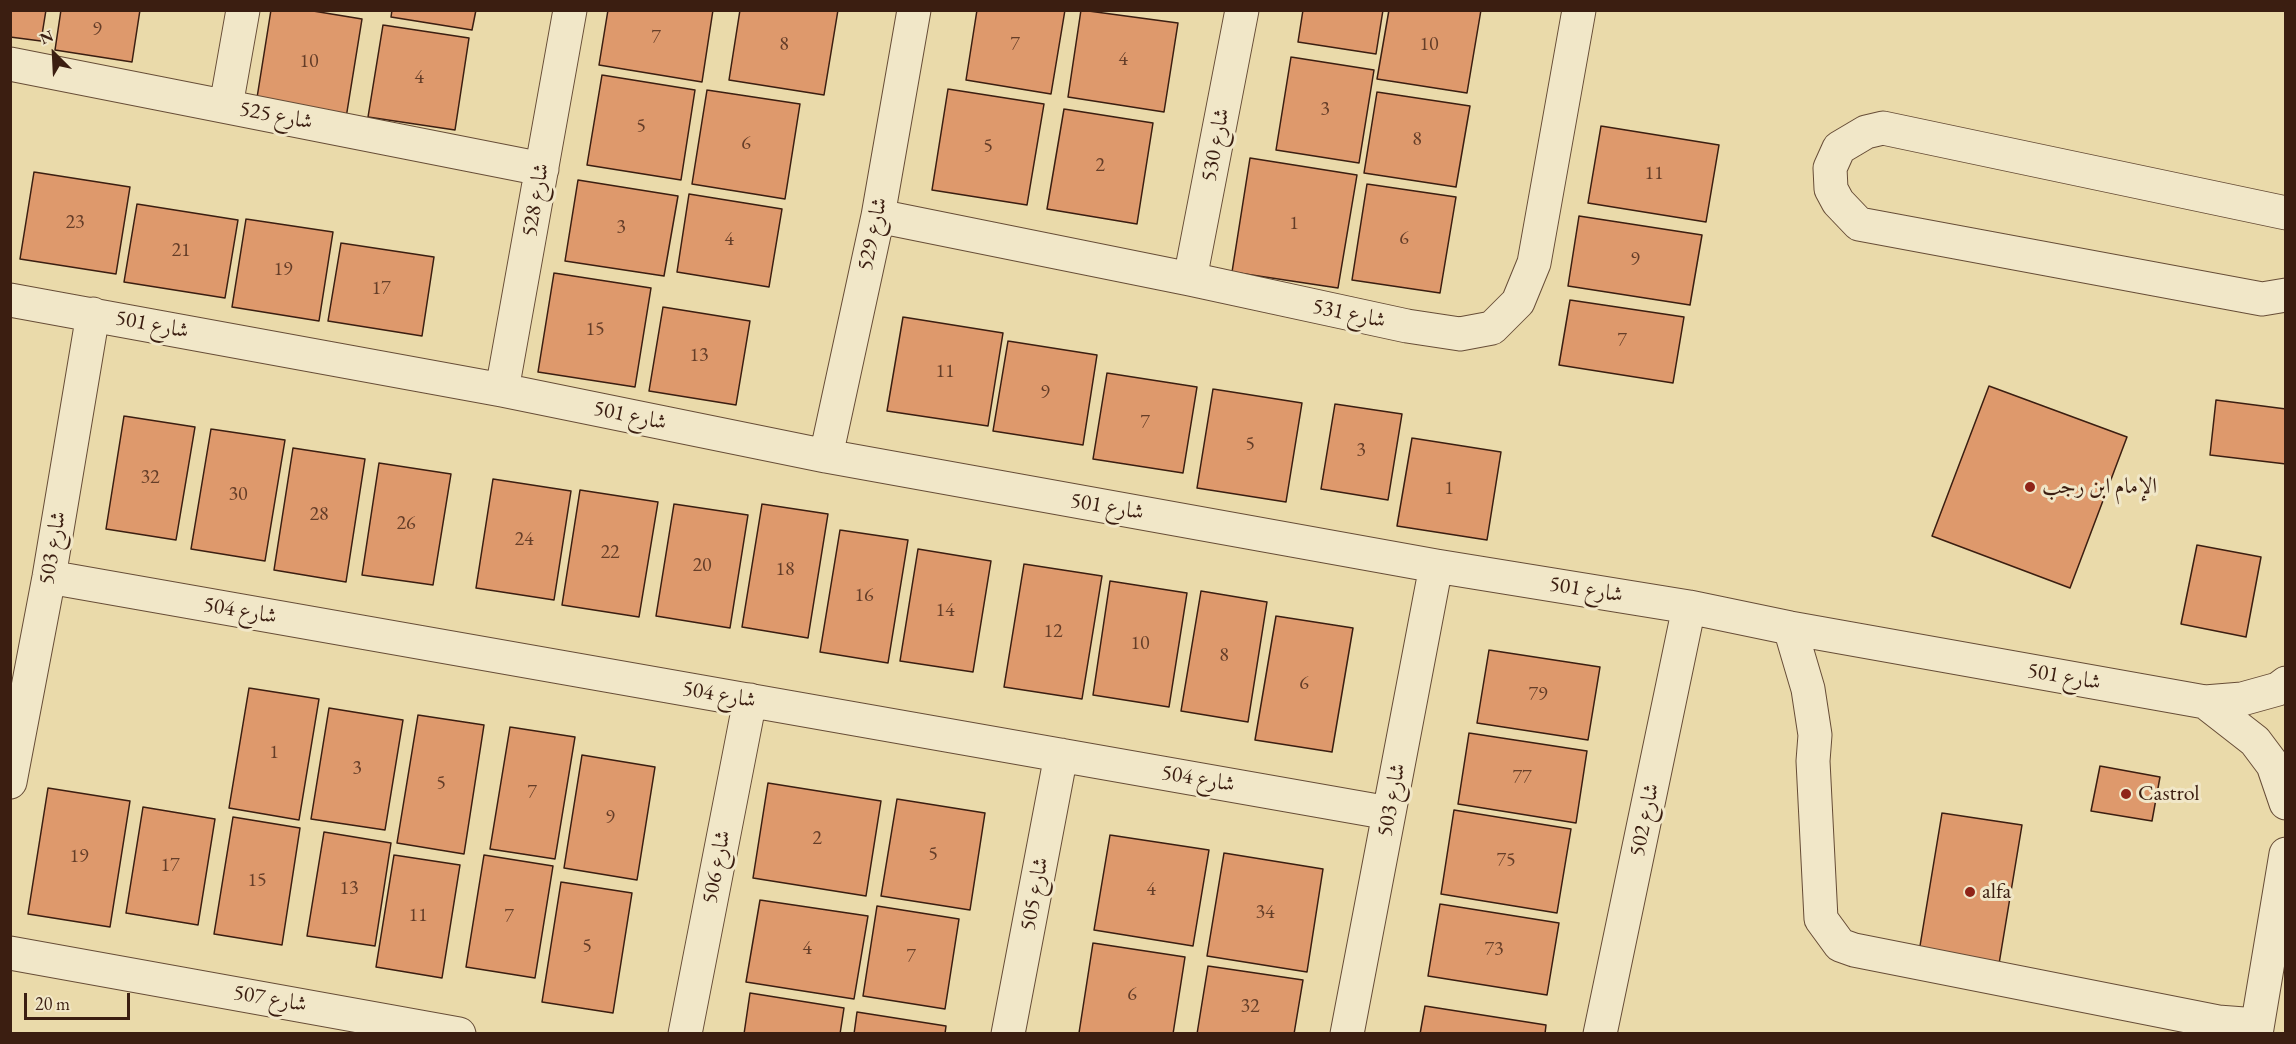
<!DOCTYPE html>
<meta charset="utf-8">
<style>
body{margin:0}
#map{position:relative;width:2296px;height:1044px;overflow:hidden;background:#eadaaa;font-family:"EB Garamond",serif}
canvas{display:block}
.frame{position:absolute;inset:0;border:12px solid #3b1e11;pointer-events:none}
.north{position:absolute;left:24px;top:24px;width:60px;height:60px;-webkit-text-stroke:4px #f1e7c8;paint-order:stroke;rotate:336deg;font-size:16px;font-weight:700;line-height:24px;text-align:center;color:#3b1e11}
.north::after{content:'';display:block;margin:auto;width:21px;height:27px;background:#3b1e11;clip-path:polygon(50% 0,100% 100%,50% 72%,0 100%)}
.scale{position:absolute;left:24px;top:993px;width:106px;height:27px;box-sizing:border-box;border:3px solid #3b1e11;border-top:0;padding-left:8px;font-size:18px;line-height:21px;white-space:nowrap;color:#3b1e11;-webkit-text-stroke:4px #f1e7c8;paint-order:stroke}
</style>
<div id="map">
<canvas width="2296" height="1044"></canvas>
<div class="frame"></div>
<div class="north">N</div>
<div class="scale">20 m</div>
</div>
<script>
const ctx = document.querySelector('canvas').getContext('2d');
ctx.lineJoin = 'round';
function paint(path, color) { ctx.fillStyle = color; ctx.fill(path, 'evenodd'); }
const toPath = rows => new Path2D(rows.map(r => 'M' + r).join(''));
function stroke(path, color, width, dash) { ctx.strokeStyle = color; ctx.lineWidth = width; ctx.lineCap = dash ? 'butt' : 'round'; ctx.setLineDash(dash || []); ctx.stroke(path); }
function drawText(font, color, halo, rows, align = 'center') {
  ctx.font = font + ' "EB Garamond",Amiri,serif'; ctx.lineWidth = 6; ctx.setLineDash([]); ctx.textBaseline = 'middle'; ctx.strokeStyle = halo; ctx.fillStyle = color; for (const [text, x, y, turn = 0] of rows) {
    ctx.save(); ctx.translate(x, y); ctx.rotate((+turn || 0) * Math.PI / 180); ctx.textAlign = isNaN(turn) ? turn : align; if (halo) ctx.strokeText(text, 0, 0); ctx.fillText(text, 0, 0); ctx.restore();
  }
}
const building = toPath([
 [10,10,46,10,41,41,10,37,10,10],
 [61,10,140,10,132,62,55,50,61,10],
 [271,10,307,10,362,19,346,118,256,104,271,10],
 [392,10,476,10,472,30,391,17,392,10],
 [608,10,713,10,702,82,599,65,608,10],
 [740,10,838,10,824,95,729,80,740,10],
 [977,10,1065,10,1051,94,966,80,977,10],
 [1081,10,1178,23,1164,112,1068,97,1081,10],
 [1303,10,1383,10,1376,54,1298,42,1303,10],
 [1389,10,1481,10,1467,93,1377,79,1389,10],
 [383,25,469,38,455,130,368,117,383,25],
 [1291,57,1374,70,1359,163,1276,150,1291,57],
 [602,75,695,90,681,180,587,165,602,75],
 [948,89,1044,104,1027,205,932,190,948,89],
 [707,90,800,104,785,199,692,184,707,90],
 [1377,92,1470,106,1456,187,1364,173,1377,92],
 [1064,109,1153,123,1137,224,1047,209,1064,109],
 [1601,126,1719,145,1706,222,1588,203,1601,126],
 [1250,158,1357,175,1338,288,1232,272,1250,158],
 [34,172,130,187,116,274,20,259,34,172],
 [578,180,678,196,664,276,565,261,578,180],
 [1367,184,1456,197,1440,293,1352,280,1367,184],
 [689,194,782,209,769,287,677,272,689,194],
 [137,204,238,220,225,298,124,282,137,204],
 [1579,216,1702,235,1690,305,1568,286,1579,216],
 [246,219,333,232,319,321,232,307,246,219],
 [341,243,434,257,422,336,328,321,341,243],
 [554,273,651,288,635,387,538,372,554,273],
 [1570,300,1684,317,1673,383,1559,365,1570,300],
 [663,307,750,321,736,405,649,391,663,307],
 [903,317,1003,333,988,426,887,411,903,317],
 [1008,341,1097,355,1083,445,993,431,1008,341],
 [1107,373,1197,387,1183,473,1093,459,1107,373],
 [1989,386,2127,437,2070,588,1932,536,1989,386],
 [1213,389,1302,403,1286,502,1197,488,1213,389],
 [2216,400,2286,409,2286,464,2210,455,2216,400],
 [1335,404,1402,414,1388,500,1321,489,1335,404],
 [124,416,195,427,176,540,106,529,124,416],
 [211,429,285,440,265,561,191,549,211,429],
 [1412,438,1501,452,1487,540,1397,526,1412,438],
 [293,448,365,459,346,582,274,570,293,448],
 [379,463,451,474,433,585,362,575,379,463],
 [493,479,571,491,554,600,476,588,493,479],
 [580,490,658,502,639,617,562,605,580,490],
 [674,504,748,515,730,628,656,616,674,504],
 [762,504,828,514,808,638,742,627,762,504],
 [840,530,908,540,888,663,820,652,840,530],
 [2197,545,2261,557,2246,637,2181,624,2197,545],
 [918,549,991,561,973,672,900,661,918,549],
 [1024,564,1102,576,1082,699,1004,687,1024,564],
 [1110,581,1187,593,1169,707,1093,695,1110,581],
 [1201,591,1267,602,1248,722,1181,711,1201,591],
 [1276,616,1353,628,1332,752,1255,740,1276,616],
 [1489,650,1600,667,1588,740,1477,723,1489,650],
 [249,688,319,699,299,820,229,808,249,688],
 [329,708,403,720,385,830,311,819,329,708],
 [418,715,484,725,464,854,397,843,418,715],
 [510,727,575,737,555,859,490,849,510,727],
 [1469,733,1587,751,1576,823,1458,804,1469,733],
 [582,755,655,767,637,880,564,868,582,755],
 [2100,766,2160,777,2152,821,2091,811,2100,766],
 [768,783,881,801,866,896,753,878,768,783],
 [48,788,130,801,110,927,28,914,48,788],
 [897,799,985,813,970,910,881,896,897,799],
 [143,807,215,819,198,925,126,913,143,807],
 [1454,810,1571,829,1557,913,1441,894,1454,810],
 [1942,813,2022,825,1998,970,1918,958,1942,813],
 [233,817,300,828,282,945,214,934,233,817],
 [324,832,391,843,375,946,307,936,324,832],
 [1110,835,1209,850,1193,946,1094,930,1110,835],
 [1224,853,1323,869,1307,972,1207,956,1224,853],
 [394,855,460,865,442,978,376,967,394,855],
 [484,855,553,866,535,978,466,967,484,855],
 [561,882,632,893,613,1013,542,1002,561,882],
 [760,900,868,916,854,999,746,982,760,900],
 [1440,904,1559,923,1547,995,1428,976,1440,904],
 [877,906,959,919,945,1009,863,996,877,906],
 [1093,943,1185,957,1173,1034,1079,1033,1093,943],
 [1208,966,1303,980,1294,1034,1197,1034,1208,966],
 [750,993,844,1008,840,1034,744,1034,750,993],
 [1425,1006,1546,1025,1545,1034,1420,1034,1425,1006],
 [857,1012,946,1026,945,1034,854,1034,857,1012]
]);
paint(building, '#de996c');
stroke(building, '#3b1e11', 1.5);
const minor = toPath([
 [10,64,542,169],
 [226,106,243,10],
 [2286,213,1883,128,1866,132,1839,148,1830,168,1831,189,1838,202,1859,224,2262,299,2286,295],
 [878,216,1190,279,1407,326,1460,334,1492,328,1518,302,1534,263,1579,10],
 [1190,279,1242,10],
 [10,300,502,390,826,456,1436,566,1689,607,1790,628,2205,702,2242,699,2278,689,2286,683],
 [502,390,570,10],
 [826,456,878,216,914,10],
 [49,577,1389,813],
 [1790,628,1808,689,1815,735,1813,761,1821,919,1840,945,1854,950,2218,1022,2257,1025],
 [2205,702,2255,741,2273,765,2286,803],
 [10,782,49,577,93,314],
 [10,953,459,1034],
 [685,1034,750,700],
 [1008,1034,1061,755],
 [1347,1034,1436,566],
 [1600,1034,1689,607],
 [2256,1034,2286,854]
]);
stroke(minor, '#674d37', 35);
stroke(minor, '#f1e7c8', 33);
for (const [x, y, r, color] of [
 [2030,487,6,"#8f2418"],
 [2126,794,6,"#8f2418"],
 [1970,892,6,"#8f2418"]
]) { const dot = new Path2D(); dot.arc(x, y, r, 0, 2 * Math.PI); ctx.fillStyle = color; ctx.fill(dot); stroke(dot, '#f1e7c8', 2); }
drawText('20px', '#643d28', null, [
 ["9",97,30],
 ["7",656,38],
 ["8",784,45],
 ["7",1015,45],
 ["10",1429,45],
 ["4",1123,60],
 ["10",309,62],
 ["4",419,78],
 ["3",1325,110],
 ["5",641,127],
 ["8",1417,140],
 ["6",746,144],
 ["5",988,147],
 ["2",1100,166],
 ["11",1654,174],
 ["23",75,223],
 ["1",1294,224],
 ["3",621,228],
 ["6",1404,239],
 ["4",729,240],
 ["21",181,251],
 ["9",1635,260],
 ["19",283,270],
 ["17",381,289],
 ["15",595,330],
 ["7",1622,341],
 ["13",699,356],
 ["11",945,372],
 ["9",1045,393],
 ["7",1145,423],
 ["5",1250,445],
 ["3",1361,451],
 ["32",150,478],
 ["1",1449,489],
 ["30",238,495],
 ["28",319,515],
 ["26",406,524],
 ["24",524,540],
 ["22",610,553],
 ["20",702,566],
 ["18",785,570],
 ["16",864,596],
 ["14",945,611],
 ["12",1053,632],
 ["10",1140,644],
 ["8",1224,656],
 ["6",1304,684],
 ["79",1538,695],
 ["1",274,753],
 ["3",357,769],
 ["77",1522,778],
 ["5",441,784],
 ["7",532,793],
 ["9",610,818],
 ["2",817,839],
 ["5",933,855],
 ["19",79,857],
 ["75",1506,861],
 ["17",170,866],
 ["15",257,881],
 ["13",349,889],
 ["4",1151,890],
 ["34",1265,913],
 ["11",418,916],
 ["7",509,917],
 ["5",587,947],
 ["4",807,949],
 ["73",1494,950],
 ["7",911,957],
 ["6",1132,995],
 ["32",1250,1007]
]);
drawText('22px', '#3b1e11', '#f1e7c8', [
 ["شارع 525",276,116,11],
 ["شارع 530",1216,145,-79],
 ["شارع 528",536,200,-80],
 ["شارع 529",873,234,-78],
 ["شارع 531",1349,314,12],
 ["شارع 501",152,325,11],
 ["شارع 501",630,416,12],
 ["شارع 501",1107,507,10],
 ["شارع 503",53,548,-80],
 ["شارع 501",1586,590,9],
 ["شارع 504",240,611,10],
 ["شارع 501",2064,677,10],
 ["شارع 504",719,695,10],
 ["شارع 504",1198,779,10],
 ["شارع 503",1392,800,-79],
 ["شارع 502",1645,820,-78],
 ["شارع 506",717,867,-79],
 ["شارع 505",1035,894,-79],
 ["شارع 507",270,999,10]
]);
drawText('22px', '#3b1e11', '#f1e7c8', [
 ["الإمام ابن رجب",2042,487],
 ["Castrol",2138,794],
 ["alfa",1982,892]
], 'left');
</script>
